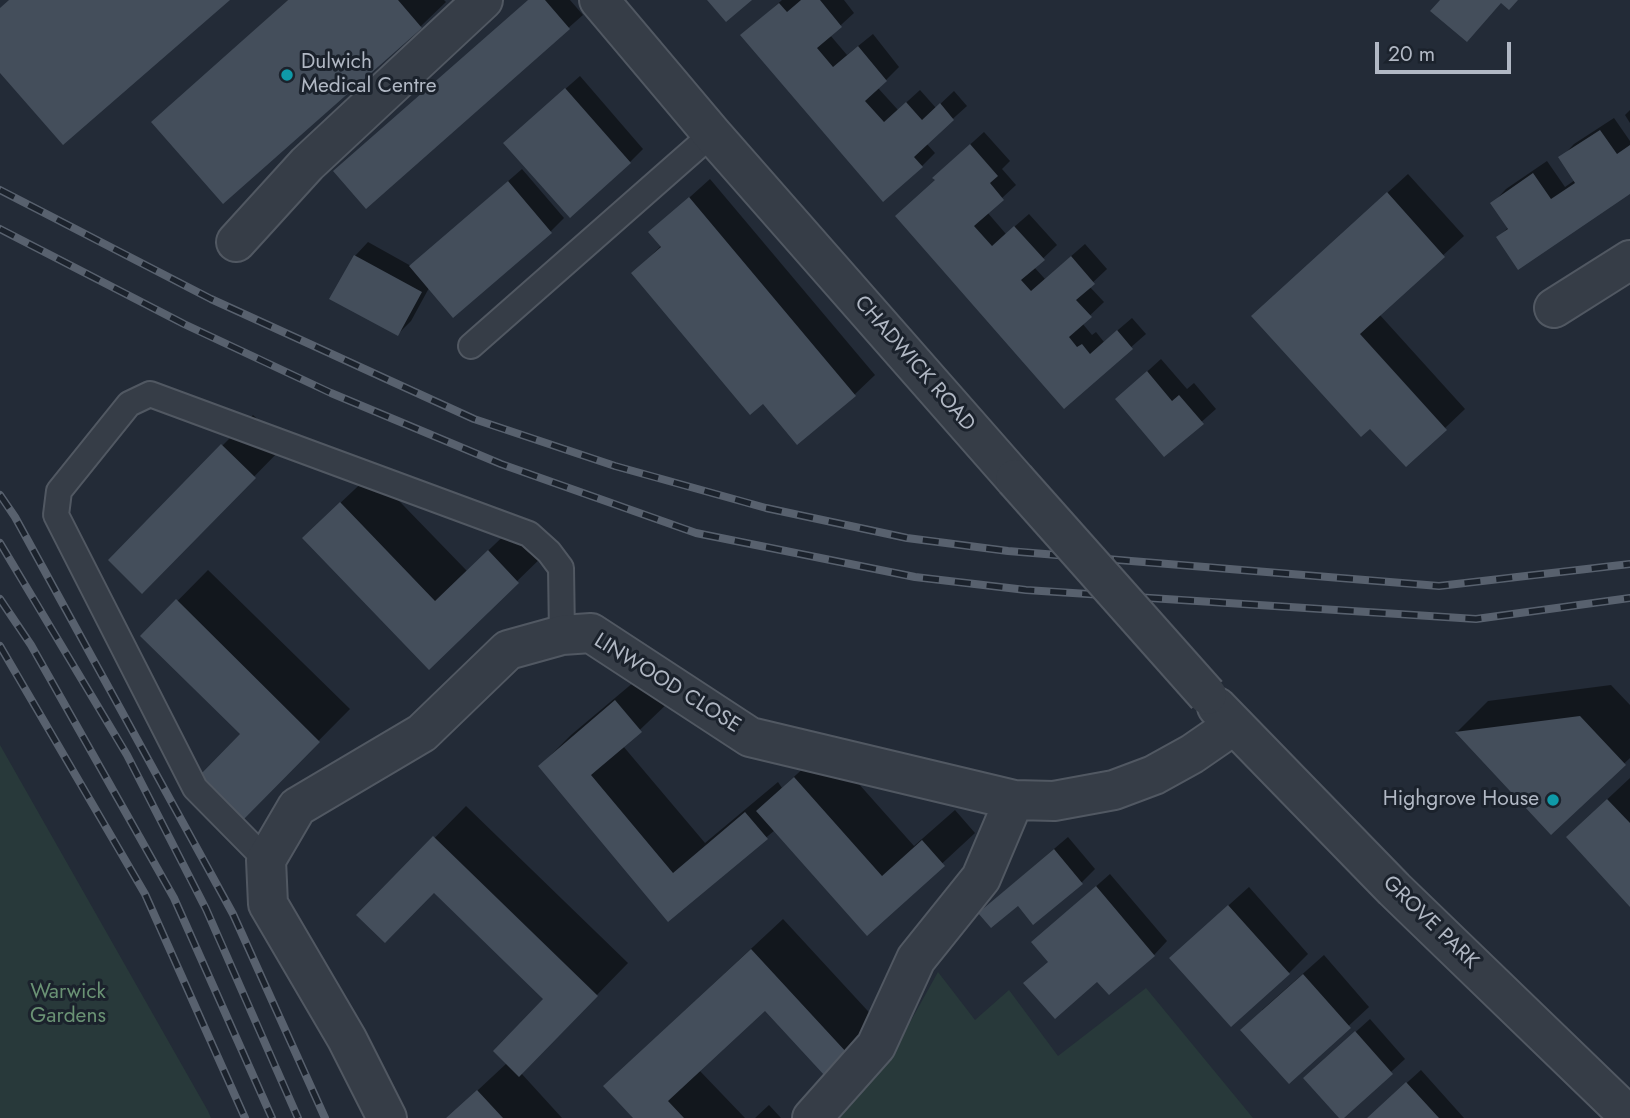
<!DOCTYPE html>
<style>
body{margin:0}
#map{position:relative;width:1630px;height:1118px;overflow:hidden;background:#232b37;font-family:Jost,sans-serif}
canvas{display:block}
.scale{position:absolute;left:1375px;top:42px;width:136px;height:32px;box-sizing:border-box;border:4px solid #b1b8c4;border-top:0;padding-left:9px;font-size:21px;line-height:24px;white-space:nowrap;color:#b1b8c4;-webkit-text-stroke:5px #1b222c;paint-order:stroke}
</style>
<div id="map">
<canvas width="1630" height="1118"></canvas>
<div class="scale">20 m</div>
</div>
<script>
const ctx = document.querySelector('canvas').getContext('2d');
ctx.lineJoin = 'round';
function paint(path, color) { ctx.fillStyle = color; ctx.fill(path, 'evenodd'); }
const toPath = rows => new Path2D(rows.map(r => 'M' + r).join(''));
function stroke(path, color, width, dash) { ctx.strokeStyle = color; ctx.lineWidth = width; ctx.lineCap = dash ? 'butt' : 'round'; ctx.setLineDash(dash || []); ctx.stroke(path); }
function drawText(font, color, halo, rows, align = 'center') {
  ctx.font = font + ' Jost,sans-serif'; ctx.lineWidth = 6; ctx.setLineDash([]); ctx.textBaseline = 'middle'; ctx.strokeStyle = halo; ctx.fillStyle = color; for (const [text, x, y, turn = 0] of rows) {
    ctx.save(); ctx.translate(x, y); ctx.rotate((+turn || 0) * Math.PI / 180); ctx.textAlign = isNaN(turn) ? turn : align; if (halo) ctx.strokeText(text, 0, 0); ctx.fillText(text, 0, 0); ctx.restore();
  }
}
paint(toPath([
 [0,745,208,1111,211,1118,0,1118],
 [938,972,975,1020,1009,990,1058,1056,1146,988,1253,1118,839,1118,889,1060]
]), '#28393a');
paint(toPath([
 [288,0,444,0,446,2,421,26,224,202,153,122],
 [529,0,570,0,583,15,366,206],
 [782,0,844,0,854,13,830,35,847,55,873,34,899,67,878,88,898,110,920,90,936,108,954,91,967,106,926,143,935,153,922,166,743,35],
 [580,76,643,149,630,162,519,130],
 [1630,110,1630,123,1625,115],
 [1614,118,1630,141,1630,191,1498,237,1509,227,1493,203,1506,189,1547,161,1565,187,1575,180,1561,158,1574,144],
 [984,132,1010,161,1002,169,1016,185,987,212,1006,234,1029,214,1057,245,1034,267,1045,279,1085,244,1107,269,1089,286,1104,302,1082,323,1092,335,1096,332,1104,342,1132,318,1146,334,1064,406,934,177],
 [522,169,564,218,551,231,429,288,411,321,398,334,355,256,368,242,411,266],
 [1408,174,1464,236,1379,314,1465,409,1445,428,1370,426,1273,297],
 [710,179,875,375,855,394,797,443,764,402,633,273,662,245,651,232],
 [1161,359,1187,389,1194,383,1216,409,1164,455,1117,399],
 [253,415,285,445,142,591,222,446],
 [372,473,467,571,520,520,549,550,429,667,336,507],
 [208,570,350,709,244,816,243,734,143,636],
 [647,671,671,700,623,746,705,843,778,782,782,788,826,747,914,846,955,810,975,833,867,933,775,830,669,920,540,766,571,735],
 [1611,685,1630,705,1630,758,1551,833,1457,732,1488,701],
 [1630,778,1630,904,1600,806],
 [466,806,628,963,521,1073,562,1118,448,1118,507,1063,545,999,434,891,359,915],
 [1068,837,1095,869,1082,882,1018,903,994,900],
 [1110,874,1167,941,1154,955,1049,961,1033,942],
 [1249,887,1308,954,1289,973,1191,939],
 [783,919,878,1022,847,1053,765,1008,699,1070,745,1118,635,1118,637,1055],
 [1324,955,1369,1007,1289,1081,1262,1010],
 [1370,1019,1405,1059,1341,1118,1319,1065],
 [1421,1070,1464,1118,1368,1118],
 [769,1105,781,1118,755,1118]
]), '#0007');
paint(toPath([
 [9,0,230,0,63,145,0,73,0,8],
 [288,0,398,0,422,28,223,204,151,122],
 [528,0,545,0,570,29,366,209,333,171],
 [707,0,752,0,726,22],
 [801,0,820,0,842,27,817,48,833,67,858,46,887,81,865,101,884,122,906,102,922,120,940,103,954,120,914,157,923,167,883,202,740,35,779,3,787,12],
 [1440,0,1518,0,1509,10,1501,3,1467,42,1430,11],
 [565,88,631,163,570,218,503,143],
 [1600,130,1617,154,1630,145,1630,194,1518,270,1496,237,1508,229,1490,203,1533,173,1551,199,1575,183,1558,157],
 [970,144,998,176,990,183,1004,200,974,226,992,246,1014,226,1045,260,1021,280,1031,291,1071,256,1095,284,1076,300,1092,317,1069,337,1077,347,1082,344,1090,354,1117,330,1133,349,1064,409,895,216,935,180,932,178],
 [508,181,552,233,453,318,409,266],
 [1387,192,1445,257,1360,334,1447,430,1406,467,1370,429,1361,437,1251,316],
 [689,197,856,396,797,445,763,404,750,415,631,273,661,247,648,232],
 [354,255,422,292,398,336,329,299],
 [1147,371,1172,401,1179,395,1204,424,1164,457,1115,399],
 [221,444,256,478,142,594,108,560],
 [340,502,435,601,488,550,519,583,429,670,302,538],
 [176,599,320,742,244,819,200,775,240,734,140,636],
 [615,700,642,732,591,775,673,873,745,812,768,839,668,922,538,766],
 [1580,716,1626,765,1551,835,1455,732],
 [794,777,882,876,922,840,945,866,867,936,756,811],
 [1607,799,1630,823,1630,907,1566,837],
 [433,836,598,996,519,1077,493,1051,543,999,434,893,385,943,356,915],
 [1054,849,1083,884,1033,925,1018,906,991,928,978,913],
 [1096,886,1155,956,1109,995,1097,982,1055,1019,1023,983,1048,962,1031,942],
 [1228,905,1290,974,1231,1027,1169,958],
 [751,949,848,1054,825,1076,765,1011,668,1101,684,1118,633,1118,603,1086],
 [1303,974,1351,1028,1289,1084,1240,1030],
 [1355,1031,1393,1074,1344,1118,1339,1118,1303,1078],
 [1406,1082,1439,1118,1367,1118],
 [477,1090,503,1118,446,1118]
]), '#444e5b');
const lane = toPath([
 [471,346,712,134],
 [266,860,195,788,56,515,59,491,129,404,150,394,529,534,549,552,561,568,562,635]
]);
const street = toPath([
 [599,0,712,134,1015,479],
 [236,242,307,164,483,0],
 [1554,308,1630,260],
 [1217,707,1394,889,1630,1117],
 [387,1118,347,1039,268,904,266,860,297,807,422,733,508,650,562,635,591,633,750,737,1014,800,1054,801,1114,790,1154,775,1192,754,1234,725],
 [812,1118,876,1046,916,959,981,878,1014,800]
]);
stroke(lane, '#515862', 28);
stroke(street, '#515862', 42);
stroke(lane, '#363d47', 24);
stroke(street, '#363d47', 38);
const rail = toPath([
 [0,190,211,299,474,419,615,466,766,508,907,538,1008,551,1439,586,1630,564],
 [0,229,184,324,331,393,501,464,696,533,915,577,1026,590,1476,619,1630,598],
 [0,495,15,517,233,914,325,1118],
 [0,543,127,755,206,909,298,1118],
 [0,599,31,645,174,898,272,1118],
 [0,646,145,894,245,1118]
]);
stroke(rail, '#58616e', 8);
stroke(rail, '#1b222c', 5, [16]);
const streetBridge = toPath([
 [1015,479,1207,695]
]);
stroke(streetBridge, '#515862', 42, []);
stroke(streetBridge, '#363d47', 38);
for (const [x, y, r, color] of [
 [287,75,7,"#0f9aa8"],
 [1553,800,7,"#0f9aa8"]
]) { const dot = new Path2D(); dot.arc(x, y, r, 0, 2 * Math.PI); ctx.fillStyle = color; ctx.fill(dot); stroke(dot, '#1b222c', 2.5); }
drawText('21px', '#b1b8c4', '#1b222c', [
 ["Dulwich",301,63],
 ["Medical Centre",301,87],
 ["Highgrove House",1539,800,"right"]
], 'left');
drawText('21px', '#b1b8c4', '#1b222c', [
 ["CHADWICK ROAD",914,364,49],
 ["LINWOOD CLOSE",667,684,32],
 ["GROVE PARK",1430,923,44]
]);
drawText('21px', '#6a9274', '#1b222c', [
 ["Warwick",68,993],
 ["Gardens",68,1017]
]);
</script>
